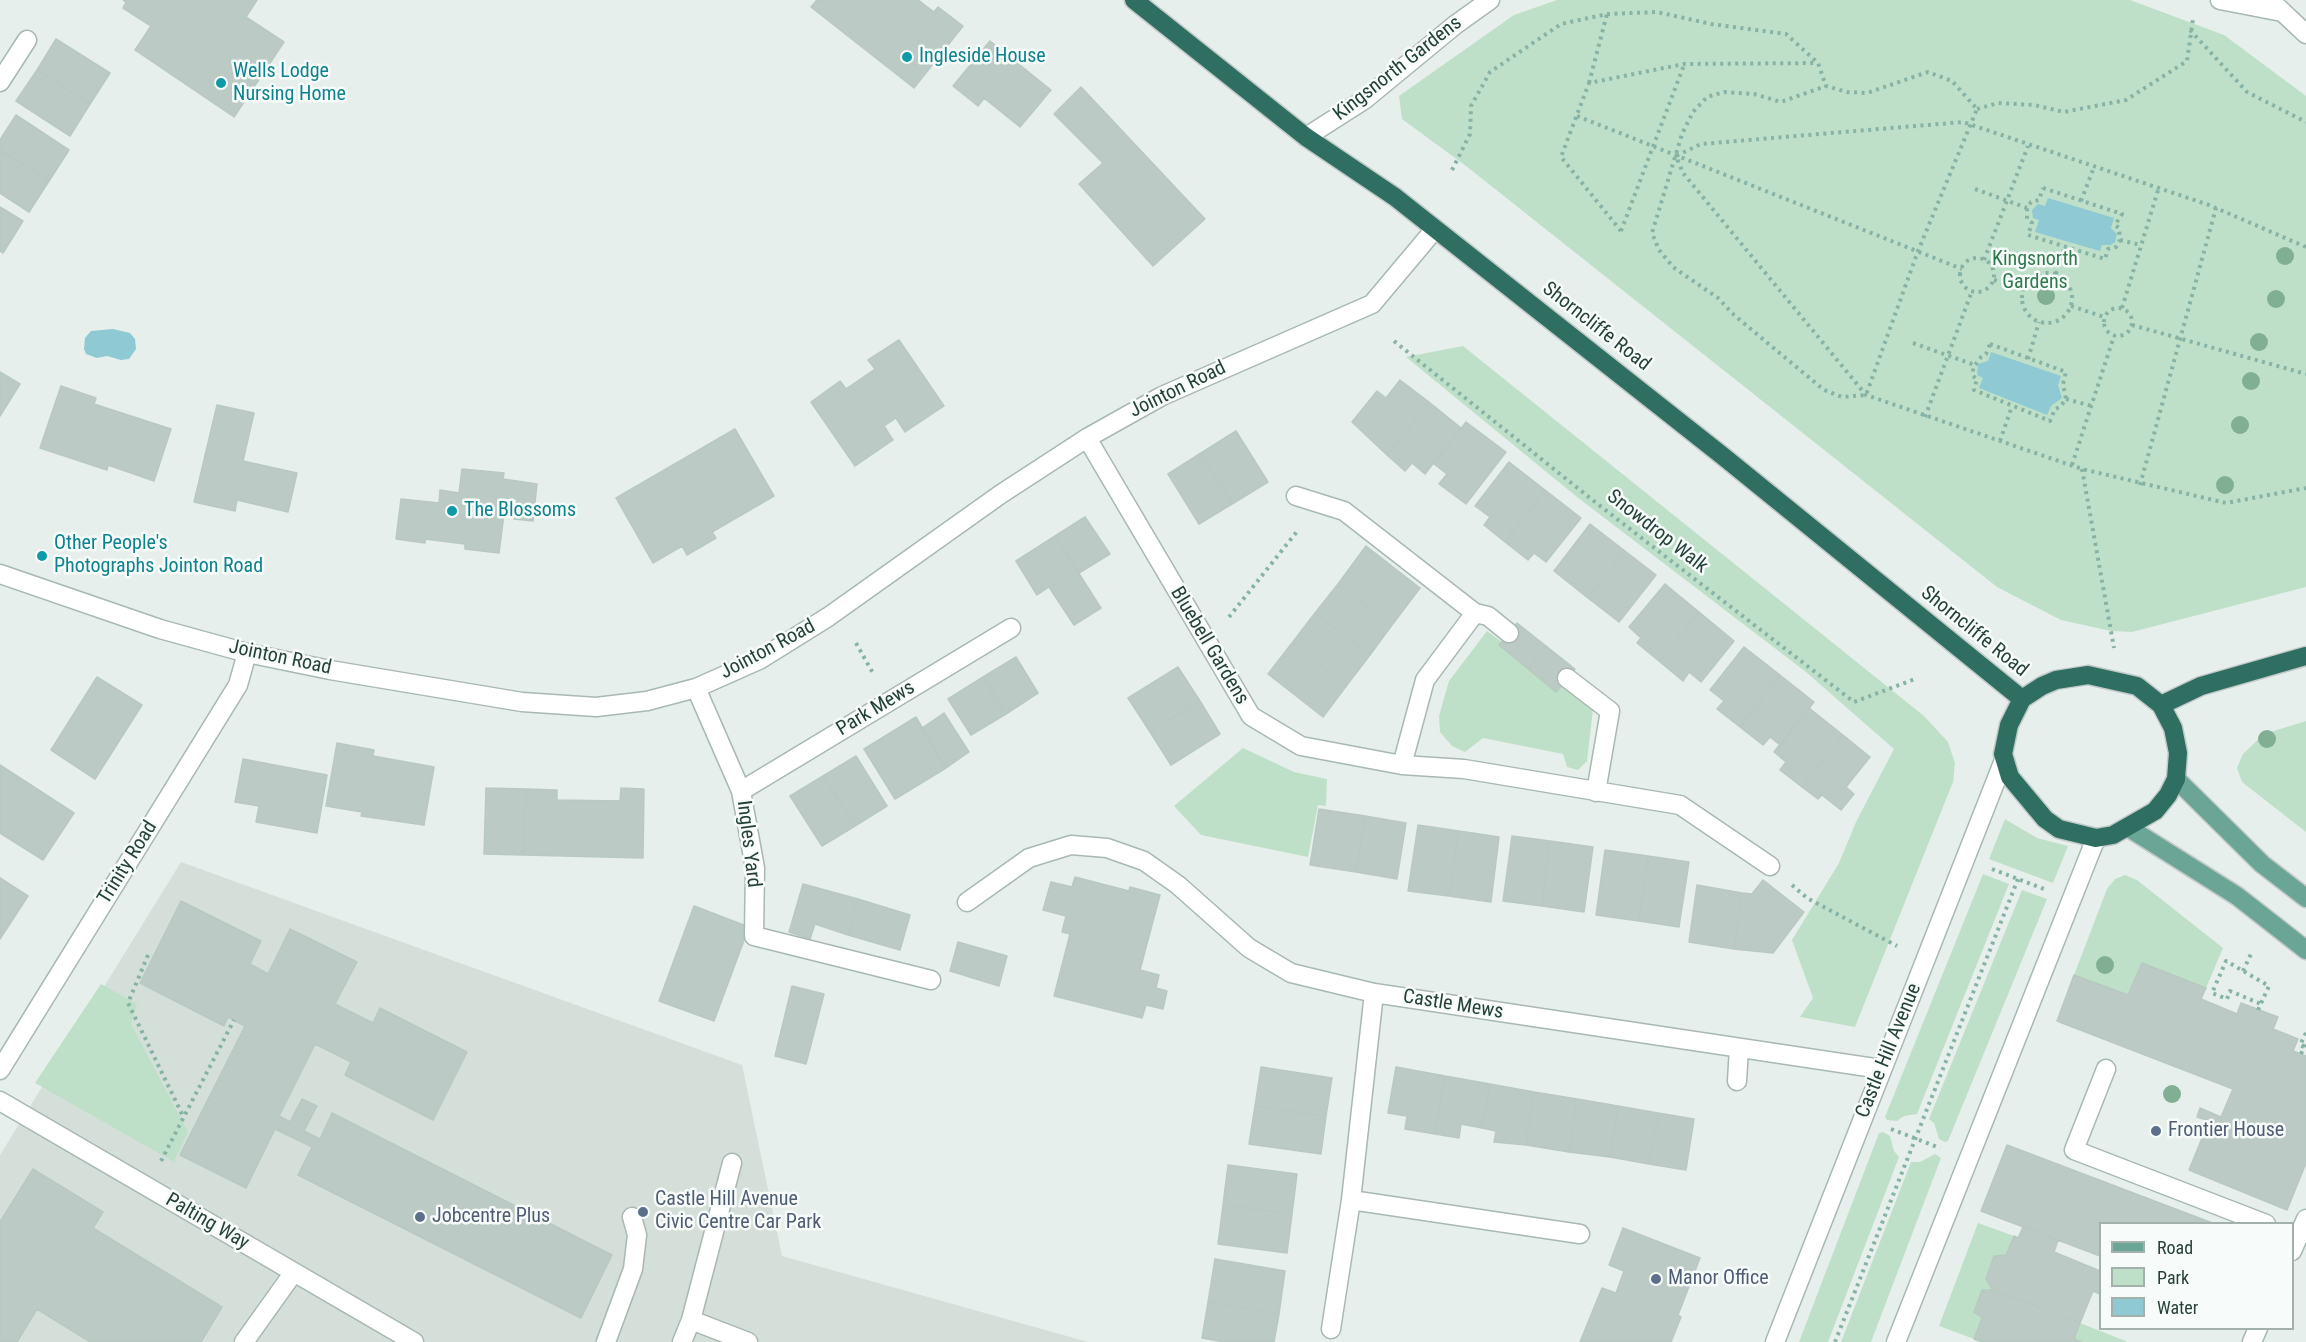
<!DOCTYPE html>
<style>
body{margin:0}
#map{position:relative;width:2306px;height:1342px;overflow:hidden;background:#e6efeb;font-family:"Roboto Condensed",sans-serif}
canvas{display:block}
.legend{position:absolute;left:2099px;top:1222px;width:195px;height:108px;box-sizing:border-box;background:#f7fbf9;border:2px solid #a3b1ad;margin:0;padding:8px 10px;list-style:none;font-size:18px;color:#24423a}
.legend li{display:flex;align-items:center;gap:12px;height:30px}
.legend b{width:30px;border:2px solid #a3b1ad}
</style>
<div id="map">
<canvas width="2306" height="1342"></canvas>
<ul class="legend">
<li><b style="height:8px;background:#6aa596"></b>Road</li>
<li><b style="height:16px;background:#bfe0c8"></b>Park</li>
<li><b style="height:16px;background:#8ec9d4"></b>Water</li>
</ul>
</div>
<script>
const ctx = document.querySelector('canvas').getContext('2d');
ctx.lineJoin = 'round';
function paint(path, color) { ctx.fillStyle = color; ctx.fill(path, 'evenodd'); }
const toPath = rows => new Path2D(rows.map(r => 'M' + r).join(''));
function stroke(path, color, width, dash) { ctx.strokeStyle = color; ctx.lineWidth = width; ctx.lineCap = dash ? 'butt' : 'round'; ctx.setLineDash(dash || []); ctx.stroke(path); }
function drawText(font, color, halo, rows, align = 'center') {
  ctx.font = font + ' "Roboto Condensed",sans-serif'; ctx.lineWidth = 5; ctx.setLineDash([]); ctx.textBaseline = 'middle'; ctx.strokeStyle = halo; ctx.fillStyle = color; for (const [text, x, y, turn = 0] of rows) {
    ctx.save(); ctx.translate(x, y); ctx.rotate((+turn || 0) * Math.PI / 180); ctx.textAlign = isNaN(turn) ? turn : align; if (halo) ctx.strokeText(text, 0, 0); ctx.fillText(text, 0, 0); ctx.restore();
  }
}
paint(toPath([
 [181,862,742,1065,782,1256,1088,1342,0,1342,0,1155]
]), '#d4dfda');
paint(toPath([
 [1557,0,2130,0,2224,35,2306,96,2306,587,2132,632,2111,631,2061,620,1997,587,1466,166,1402,119,1399,96,1514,15],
 [1463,346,1924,716,1948,742,1955,763,1953,782,1855,1027,1800,1017,1813,998,1792,940,1839,863,1856,822,1894,749,1806,672,1577,497,1406,357],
 [1487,631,1593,709,1587,761,1578,770,1567,767,1563,754,1483,738,1465,752,1452,746,1440,732,1439,716,1449,681],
 [2306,721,2306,832,2242,782,2237,768,2243,754,2264,734],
 [1243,748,1294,772,1327,779,1326,806,1318,805,1308,857,1201,835,1174,806],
 [2005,819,2037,838,2068,846,2053,883,1989,859],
 [1983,874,2009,884,1917,1114,1904,1116,1897,1121,1887,1120,1885,1117],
 [2125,875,2137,880,2223,948,2206,988,2142,963,2128,995,2074,975,2107,889,2115,879],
 [2022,890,2047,899,1948,1141,1945,1142,1939,1139,1934,1123,1929,1119],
 [101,984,137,1004,131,1024,188,1132,174,1162,35,1083],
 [1883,1132,1890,1136,1894,1151,1899,1157,1828,1342,1799,1342,1879,1133],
 [1935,1154,1941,1158,1871,1342,1841,1342,1911,1162,1920,1162],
 [1978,1223,2014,1236,2006,1255,1994,1256,1986,1279,1993,1290,1982,1290,1974,1312,1982,1318,1974,1339,1939,1326],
 [2080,1323,2128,1342,2082,1342,2074,1339]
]), '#bfe0c8');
paint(toPath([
 [2048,198,2114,218,2111,228,2117,234,2115,242,2111,245,2102,245,2100,251,2035,232,2039,220,2033,218,2032,210,2038,204,2045,206],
 [113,329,130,333,135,339,136,349,129,359,121,360,107,356,97,358,86,354,84,349,85,338,91,331],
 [1991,352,2061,376,2058,385,2062,398,2051,406,2047,415,1979,388,1983,378,1977,375,1978,364,1988,361]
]), '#8ec9d4');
const building = toPath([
 [123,0,257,0,246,17,284,42,234,117,135,50,151,26,123,8,126,2,123,0],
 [817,0,918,0,934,12,938,7,963,26,914,88,811,7,817,0],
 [56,39,110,73,90,104,37,70,56,39],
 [990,41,1051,90,1020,127,984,98,978,106,953,86,990,41],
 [37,70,90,104,70,136,16,101,37,70],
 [1081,87,1205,219,1153,266,1079,184,1103,163,1054,114,1081,87],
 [16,115,69,150,49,181,0,150,0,140,16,115],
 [0,150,49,181,29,212,0,193,0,150],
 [0,207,23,221,3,253,0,251,0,207],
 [899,340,944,406,905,432,896,418,884,426,893,440,855,466,811,402,840,381,846,389,875,369,868,360,899,340],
 [0,372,20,384,0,416,0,372],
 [1400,380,1429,402,1387,455,1352,422,1377,391,1386,398,1400,380],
 [61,386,96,398,94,404,171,429,154,481,108,465,107,470,40,448,61,386],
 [1429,402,1461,428,1425,474,1412,463,1405,471,1387,455,1429,402],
 [217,405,254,413,243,461,297,473,288,512,237,500,235,511,194,502,217,405],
 [1466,422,1506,452,1466,504,1439,484,1447,474,1434,464,1466,422],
 [735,429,774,496,712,532,716,538,687,555,682,546,653,563,616,498,735,429],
 [1236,431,1268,482,1232,504,1201,453,1236,431],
 [1201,453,1232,504,1199,524,1168,474,1201,453],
 [1509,462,1545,490,1505,542,1484,525,1490,517,1475,506,1509,462],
 [462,469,504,473,503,479,537,484,533,521,514,519,517,499,506,498,499,553,465,549,465,544,425,539,425,543,396,539,401,499,439,503,440,490,459,493,462,469],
 [1545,490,1581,518,1546,562,1534,553,1528,560,1505,542,1545,490],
 [1085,517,1110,554,1079,573,1055,536,1085,517],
 [1590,524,1625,551,1588,598,1554,571,1590,524],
 [1055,536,1101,608,1074,625,1049,587,1037,595,1016,561,1055,536],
 [1366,546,1420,588,1392,625,1338,584,1366,546],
 [1625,551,1656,575,1619,622,1588,598,1625,551],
 [1338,584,1392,625,1370,655,1315,613,1338,584],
 [1665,584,1699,612,1659,661,1637,643,1641,638,1629,627,1665,584],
 [1699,612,1734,641,1701,682,1689,672,1683,681,1659,661,1699,612],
 [1315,613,1370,655,1347,685,1292,643,1315,613],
 [1517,623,1546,646,1528,669,1499,645,1517,623],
 [1292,643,1347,685,1323,717,1268,674,1292,643],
 [1546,646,1575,669,1556,692,1528,669,1546,646],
 [1744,647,1780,675,1740,727,1717,709,1724,701,1710,690,1744,647],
 [1016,657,1038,693,1006,714,983,677,1016,657],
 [1178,667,1200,701,1150,732,1128,698,1178,667],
 [1780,675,1814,702,1780,745,1770,737,1763,745,1740,727,1780,675],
 [97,677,142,705,95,779,51,750,97,677],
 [983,677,1006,714,971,735,948,699,983,677],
 [1200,701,1220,734,1171,765,1150,732,1200,701],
 [1809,708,1843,735,1802,787,1780,770,1786,762,1774,752,1809,708],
 [944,713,969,752,946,768,922,728,944,713],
 [916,717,946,768,895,799,864,749,916,717],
 [1843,735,1870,757,1846,787,1854,794,1841,810,1822,795,1818,799,1802,787,1843,735],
 [337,743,374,750,373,756,434,767,424,825,361,816,362,812,326,806,337,743],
 [856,756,887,806,855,826,823,776,856,756],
 [243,759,327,775,317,833,256,822,259,806,235,802,243,759],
 [0,765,74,813,43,860,0,833,0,765],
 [823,776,855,826,822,846,790,796,823,776],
 [486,788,526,789,524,855,484,854,486,788],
 [621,788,644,789,643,858,524,855,526,789,557,790,557,800,620,801,621,788],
 [1319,809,1365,816,1356,872,1310,865,1319,809],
 [1365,816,1406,823,1397,879,1356,872,1365,816],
 [1418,825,1459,831,1449,896,1408,891,1418,825],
 [1459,831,1499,837,1491,902,1449,896,1459,831],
 [1512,836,1550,841,1542,906,1503,901,1512,836],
 [1550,841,1593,847,1584,912,1542,906,1550,841],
 [1605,850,1648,856,1639,921,1596,915,1605,850],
 [1648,856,1689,862,1679,927,1639,921,1648,856],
 [1075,877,1129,891,1130,887,1160,895,1140,970,1159,975,1156,988,1167,991,1163,1009,1146,1005,1142,1018,1054,996,1070,934,1062,932,1066,916,1043,910,1051,882,1072,887,1075,877],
 [0,878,28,896,0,939,0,878],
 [1763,880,1804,912,1773,953,1734,949,1742,893,1752,894,1763,880],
 [803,884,858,899,848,935,815,924,810,939,789,932,803,884],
 [1697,885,1742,893,1734,949,1689,942,1697,885],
 [858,899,910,915,900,950,848,935,858,899],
 [181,901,261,941,250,964,268,974,290,929,357,962,335,1004,373,1023,380,1008,467,1052,433,1120,345,1075,351,1062,315,1044,279,1116,290,1122,302,1099,317,1106,304,1131,320,1139,332,1113,612,1255,581,1318,298,1175,312,1147,275,1129,246,1188,180,1155,245,1026,228,1017,224,1026,140,983,181,901],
 [694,906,749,927,714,1021,659,1001,694,906],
 [958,942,1007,956,999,986,950,971,958,942],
 [2142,963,2206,988,2201,999,2237,1014,2241,1003,2278,1017,2273,1029,2298,1039,2293,1051,2306,1056,2306,1163,2287,1210,2189,1170,2209,1121,2197,1117,2200,1108,2221,1117,2233,1089,2057,1021,2074,975,2128,995,2142,963],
 [792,986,824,994,806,1064,775,1056,792,986],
 [1261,1067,1332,1078,1326,1116,1255,1106,1261,1067],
 [1396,1067,1445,1076,1435,1134,1405,1129,1407,1116,1388,1113,1396,1067],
 [1445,1076,1490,1084,1482,1128,1461,1124,1459,1138,1435,1134,1445,1076],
 [1490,1084,1534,1092,1526,1145,1494,1142,1496,1131,1482,1128,1490,1084],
 [1534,1092,1577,1099,1569,1152,1526,1145,1534,1092],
 [1577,1099,1618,1106,1610,1157,1569,1152,1577,1099],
 [1255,1106,1326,1116,1321,1154,1249,1144,1255,1106],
 [1618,1106,1658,1113,1649,1164,1610,1157,1618,1106],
 [1658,1113,1694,1119,1686,1170,1649,1164,1658,1113],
 [2007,1145,2215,1224,2100,1224,2100,1256,2058,1240,1981,1211,2007,1145],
 [1228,1165,1297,1174,1292,1214,1223,1205,1228,1165],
 [33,1169,103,1212,93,1228,222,1307,201,1342,90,1342,37,1309,17,1342,0,1342,0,1222,33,1169],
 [1223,1205,1292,1214,1287,1253,1218,1244,1223,1205],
 [2023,1227,2058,1240,2054,1252,2100,1271,2100,1294,2093,1291,2080,1323,1993,1290,1986,1279,1994,1256,2006,1255,2014,1236,2018,1238,2023,1227],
 [1623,1228,1700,1258,1678,1315,1681,1317,1671,1342,1580,1342,1602,1288,1616,1293,1624,1271,1609,1265,1623,1228],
 [1215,1259,1285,1271,1279,1314,1208,1302,1215,1259],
 [1982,1290,1993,1290,2080,1323,2074,1339,2082,1342,1982,1342,1974,1339,1982,1318,1974,1312,1982,1290],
 [1208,1302,1279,1314,1274,1342,1224,1342,1202,1338,1208,1302]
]);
paint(building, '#bbcac4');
stroke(building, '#b8c9c2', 1.5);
const minor = toPath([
 [2220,0,2282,12],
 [2273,3,2306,34],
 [0,82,27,40],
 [1306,137,1364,100,1455,25,1490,0],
 [1087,438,1251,716,1301,746,1402,765,1464,769,1680,805,1770,866],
 [1296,496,1344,511,1475,613,1488,616,1509,633],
 [0,574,160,629,247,653,330,670,522,702,596,707,647,701,696,688,759,660,828,617,1001,494,1087,438,1162,396,1372,304,1435,229],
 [1567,678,1610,711,1596,792],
 [696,688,741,791,755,868,754,936,931,980],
 [1402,765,1425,680,1475,613],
 [741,791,1011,628],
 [967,902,1029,858,1071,845,1107,848,1144,861,1178,885,1249,948,1291,973,1374,993,1881,1069],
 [1374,993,1351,1200,1580,1234],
 [2106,1069,2074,1150,2266,1224],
 [0,1070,238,685,247,653],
 [1737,1081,1739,1048],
 [0,1101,414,1342],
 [2292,1251,2306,1219],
 [691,1320,732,1163],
 [1331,1329,1351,1200],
 [244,1342,294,1272],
 [606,1342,633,1269,637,1235,632,1217],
 [682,1342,691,1320,748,1342],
 [1775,1342,2004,760],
 [1896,1342,2096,838],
 [2252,1342,2258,1328]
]);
const major = toPath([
 [2176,779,2262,864,2306,898],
 [2129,828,2237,896,2306,950]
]);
const highway = toPath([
 [1134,0,1306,137,1395,197,1724,457,2022,699],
 [2088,675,2137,686,2161,705,2173,728,2178,753,2176,779,2168,795,2155,811,2113,835,2096,838,2059,829,2045,819,2010,777,2003,754,2009,725,2022,699,2042,686,2056,680,2088,675],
 [2161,705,2201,686,2306,656]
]);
stroke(minor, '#a8b8b2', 21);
stroke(major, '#c2cac8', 21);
stroke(highway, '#c2cac8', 21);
stroke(toPath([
 [2190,30,2247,92,2306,122],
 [1589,83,1607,14],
 [1977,109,1998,103,2034,105,2064,112,2126,100,2187,61,2193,19],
 [1577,116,1962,269],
 [1452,170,1470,134,1471,106,1490,72,1561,24,1607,14,1657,12,1711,24,1786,34,1818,63,1826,86,1847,92,1867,93,1928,72,1952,81,1977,109,1918,251,1866,395,1842,397,1824,390,1734,315,1718,298,1673,267,1659,250,1652,233,1682,134,1693,112,1707,97,1724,92,1754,94,1781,102,1826,86],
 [2043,188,2122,214,2115,225,2119,228,2120,240,2116,247,2108,249,2105,259,2028,235,2032,223,2027,219,2027,208,2031,202,2039,200,2043,188],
 [1975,189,2027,208],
 [2081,201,2094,167],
 [1621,231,1561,157,1589,83,1684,64,1817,63],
 [1621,231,1684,65],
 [2120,240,2141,245],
 [2306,247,2209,205,1963,122,1701,144,1676,156,1683,173,1866,395,2082,469,2226,503,2306,488],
 '1960 275a17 17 0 1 1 34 0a17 17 0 1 1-34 0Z',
 [1984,260,2028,146],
 '2022 298a25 25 0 1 1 50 0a25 25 0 1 1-50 0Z',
 [2056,274,2065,246],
 [1994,280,2023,290],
 [2071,306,2104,317],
 '2104 322a14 14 0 1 1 28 0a14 14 0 1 1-28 0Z',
 [2122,308,2159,187],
 [2132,325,2306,374],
 [1394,341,1595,502,1854,702,1915,679],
 [1913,343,1975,365],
 [1990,344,2066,372,2063,384,2066,399,2060,407,2055,409,2050,421,1974,390,1977,379,1973,376,1973,368,1981,357,1986,354,1990,344],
 [2028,359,2039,322],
 [2066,399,2092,406],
 [1925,417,1972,291],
 [2000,441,2012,406],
 [2072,465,2114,336],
 [2082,469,2114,648],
 [2140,485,2216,208],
 [1229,617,1299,529],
 [856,643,874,675],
 [1992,869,2044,889],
 [1792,885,1807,898,1897,946],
 [148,955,128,1003,183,1116],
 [2243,971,2251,954],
 [2258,1010,2269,986,2226,961,2212,993,2227,999,2230,991,2261,1004],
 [2304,1047,2300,1045,2306,1033],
 [2301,1054,2306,1042],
 [1891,1129,1940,1148],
 [161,1161,234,1020],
 [1835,1342,2018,879]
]), '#86b3a5', 4, [3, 4.5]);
stroke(minor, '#fff', 18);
stroke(major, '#6aa596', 18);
stroke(highway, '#2f6f62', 18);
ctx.fillStyle = '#80af93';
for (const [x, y] of [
 [2285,256],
 [2046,296],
 [2276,299],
 [2259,342],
 [2251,381],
 [2240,425],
 [2225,485],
 [2267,739],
 [2105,965],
 [2172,1094]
]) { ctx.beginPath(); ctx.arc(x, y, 9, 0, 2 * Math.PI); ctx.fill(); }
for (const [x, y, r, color] of [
 [907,57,6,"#0f9aa8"],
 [221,83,6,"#0f9aa8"],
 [452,511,6,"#0f9aa8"],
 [42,556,6,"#0f9aa8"],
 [2156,1131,6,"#5c6f8a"],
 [643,1212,6,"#5c6f8a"],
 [420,1217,6,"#5c6f8a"],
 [1656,1279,6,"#5c6f8a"]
]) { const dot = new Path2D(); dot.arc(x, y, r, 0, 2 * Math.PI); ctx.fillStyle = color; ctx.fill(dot); stroke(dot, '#f7fbf9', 2); }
drawText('20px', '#0d838f', '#f7fbf9', [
 ["Ingleside House",919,57],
 ["Wells Lodge",233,72],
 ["Nursing Home",233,95],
 ["The Blossoms",464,511],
 ["Other People's",54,544],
 ["Photographs Jointon Road",54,567]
], 'left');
drawText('20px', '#24423a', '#f7fbf9', [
 ["Kingsnorth Gardens",1398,69,-38],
 ["Shorncliffe Road",1596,327,38],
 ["Jointon Road",1178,390,-26],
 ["Snowdrop Walk",1657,532,38],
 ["Shorncliffe Road",1974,632,39],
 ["Bluebell Gardens",1209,646,59],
 ["Jointon Road",768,650,-28],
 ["Jointon Road",280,658,12],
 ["Park Mews",876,709,-31],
 ["Ingles Yard",748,844,83],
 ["Trinity Road",128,863,-58],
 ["Castle Mews",1453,1005,9],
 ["Castle Hill Avenue",1889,1051,-68],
 ["Palting Way",207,1222,30]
]);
drawText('20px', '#2d7a4b', '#f7fbf9', [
 ["Kingsnorth",2035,260],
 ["Gardens",2035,283]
]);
drawText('20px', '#4e5e75', '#f7fbf9', [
 ["Frontier House",2168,1131],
 ["Castle Hill Avenue",655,1200],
 ["Civic Centre Car Park",655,1223],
 ["Jobcentre Plus",432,1217],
 ["Manor Office",1668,1279]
], 'left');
</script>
